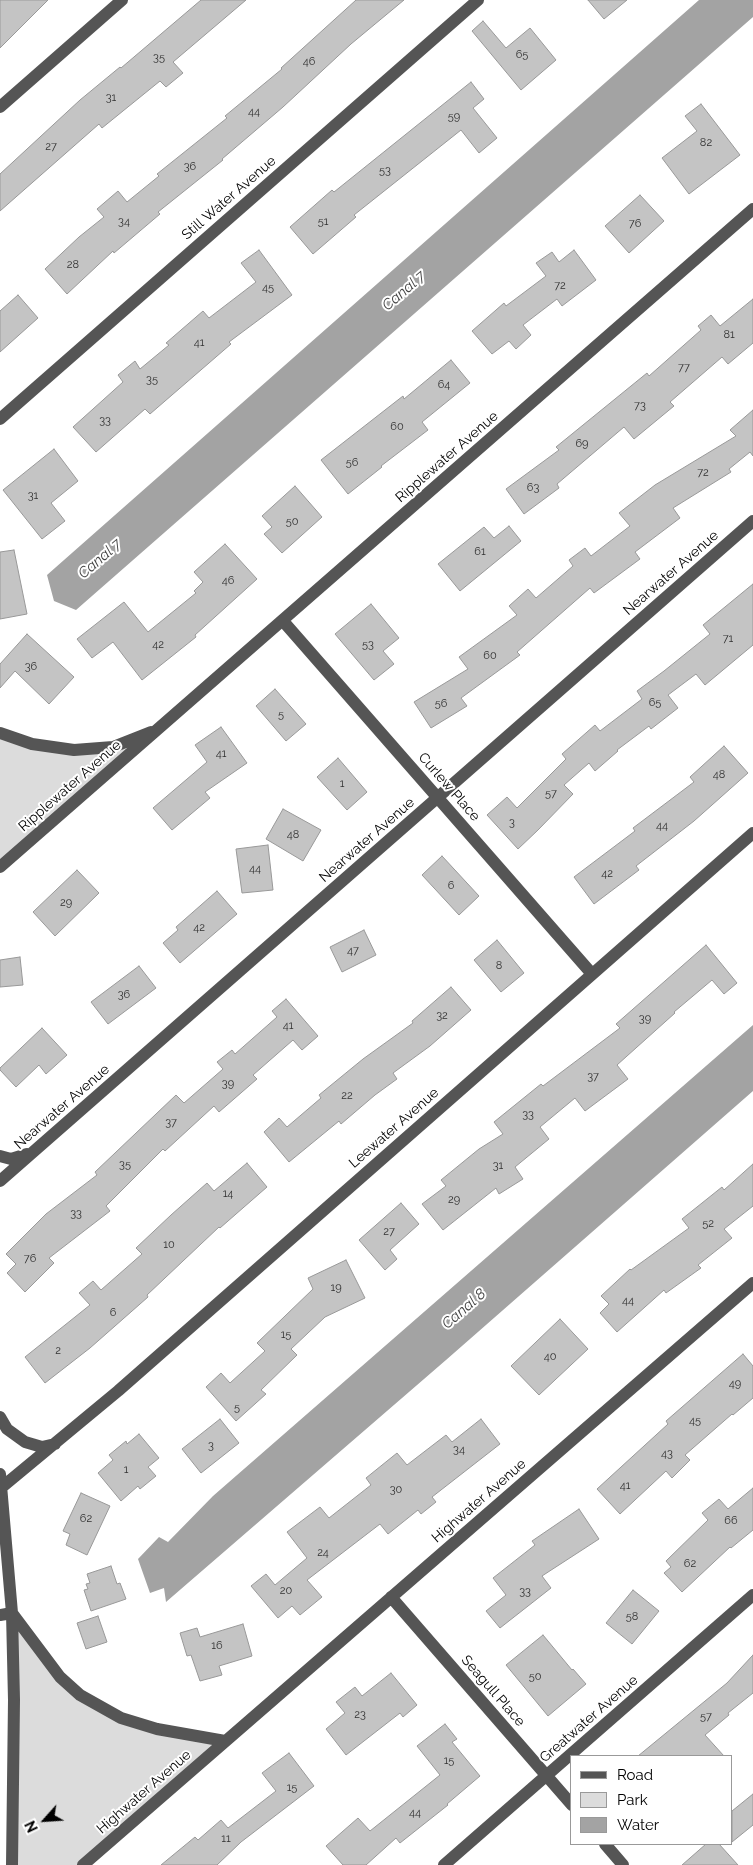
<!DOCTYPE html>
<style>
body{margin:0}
#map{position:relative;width:753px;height:1865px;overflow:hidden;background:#fff;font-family:Raleway,sans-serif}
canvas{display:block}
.legend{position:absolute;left:570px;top:1755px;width:162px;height:90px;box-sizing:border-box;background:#fff;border:1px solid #999;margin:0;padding:6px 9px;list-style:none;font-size:15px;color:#000}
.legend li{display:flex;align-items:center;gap:10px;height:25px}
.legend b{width:25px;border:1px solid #999}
.north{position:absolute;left:20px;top:1795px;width:50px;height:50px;-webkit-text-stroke:4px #fff;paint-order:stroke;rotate:244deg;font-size:14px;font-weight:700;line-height:20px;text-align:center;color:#000}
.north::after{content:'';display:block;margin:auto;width:18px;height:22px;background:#000;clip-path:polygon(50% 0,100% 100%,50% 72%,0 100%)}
</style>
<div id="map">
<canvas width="753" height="1865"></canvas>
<ul class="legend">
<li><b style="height:6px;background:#555"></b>Road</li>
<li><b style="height:14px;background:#dcdcdc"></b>Park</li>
<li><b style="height:14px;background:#a3a3a3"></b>Water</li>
</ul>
<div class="north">N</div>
</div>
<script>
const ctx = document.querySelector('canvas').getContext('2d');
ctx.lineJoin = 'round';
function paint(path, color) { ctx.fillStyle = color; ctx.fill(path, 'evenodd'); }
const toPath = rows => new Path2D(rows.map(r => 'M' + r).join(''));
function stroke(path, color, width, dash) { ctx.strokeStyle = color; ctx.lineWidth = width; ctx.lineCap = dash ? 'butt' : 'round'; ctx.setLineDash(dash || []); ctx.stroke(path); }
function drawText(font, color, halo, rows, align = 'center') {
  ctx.font = font + ' Raleway,sans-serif'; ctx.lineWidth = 4; ctx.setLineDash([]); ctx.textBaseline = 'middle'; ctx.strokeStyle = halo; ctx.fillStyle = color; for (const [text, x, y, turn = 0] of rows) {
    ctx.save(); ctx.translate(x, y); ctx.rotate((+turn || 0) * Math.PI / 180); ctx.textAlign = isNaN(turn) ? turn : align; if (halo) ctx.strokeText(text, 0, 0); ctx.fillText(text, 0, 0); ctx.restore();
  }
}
paint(toPath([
 [0,735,67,753,144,737,0,863],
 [14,1621,47,1667,112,1717,218,1743,78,1865,16,1865]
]), '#dcdcdc');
paint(toPath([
 [699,0,753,0,753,17,76,610,54,601,47,575],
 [753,1025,753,1091,446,1360,166,1602,164,1588,150,1593,138,1559,159,1537,168,1542,213,1496]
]), '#a3a3a3');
const building = toPath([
 [0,0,48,0,0,48,0,0],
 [201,0,246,0,173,62,183,73,166,87,160,81,102,128,99,124,0,211,0,174,80,100,120,67,121,68,201,0],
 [356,0,404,0,351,44,283,107,222,159,223,160,158,212,160,214,114,253,113,251,67,294,45,269,79,237,104,217,97,209,118,191,127,202,159,176,157,174,227,118,225,116,282,69,281,68,356,0],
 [588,0,627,0,604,19,588,0],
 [483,21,506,48,530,28,556,60,521,90,472,31,483,21],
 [471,82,484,99,473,108,497,138,479,153,461,130,354,215,356,217,313,254,290,227,332,190,334,192,471,82],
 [701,104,740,155,689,194,662,158,697,131,685,116,701,104],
 [640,195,664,221,629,253,605,226,640,195],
 [259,250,292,295,229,342,231,344,150,414,145,409,96,452,73,427,123,382,118,375,135,361,140,369,169,345,166,343,203,311,209,318,256,282,241,263,259,250],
 [574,250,596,280,562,306,557,299,523,325,531,335,516,349,509,341,492,354,472,331,504,303,506,306,546,276,536,263,552,252,559,262,574,250],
 [18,295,38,318,0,352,0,311,18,295],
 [753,299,753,343,728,364,722,357,670,402,674,406,634,439,624,427,557,484,559,488,524,514,506,489,559,450,556,447,647,373,649,376,701,330,698,326,711,315,720,326,753,299],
 [451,360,470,383,422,422,428,430,381,466,382,467,348,494,321,460,403,396,404,399,451,360],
 [753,410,753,456,750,452,729,469,731,472,673,508,680,518,635,552,640,559,594,593,590,588,517,652,520,655,461,698,467,706,431,728,414,702,468,669,459,657,517,615,509,606,528,589,536,598,573,566,569,560,585,548,591,556,630,526,619,513,655,485,736,436,730,430,753,410],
 [54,449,78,481,51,503,65,521,42,539,3,490,54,449],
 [295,486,322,517,282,553,264,534,272,527,262,516,295,486],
 [509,526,521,541,460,591,438,564,484,527,494,538,509,526],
 [225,544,257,579,195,635,196,637,142,680,113,642,92,658,77,639,124,602,148,632,196,593,194,591,203,582,194,572,225,544],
 [14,550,27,614,0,619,0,552,14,550],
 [753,584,753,645,705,685,696,674,668,695,678,708,651,729,649,726,617,750,618,751,595,771,589,763,564,785,573,794,538,830,518,849,487,815,507,797,517,808,566,759,562,754,595,725,600,731,642,699,637,691,664,671,710,634,703,625,753,584],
 [371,604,399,638,383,651,394,664,374,680,335,634,371,604],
 [27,634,74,677,49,704,15,671,0,688,0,664,27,634],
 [275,689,306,724,286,741,256,706,275,689],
 [221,727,247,763,205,792,210,798,172,830,153,808,207,762,195,745,221,727],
 [724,746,748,773,694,821,636,866,639,870,594,904,574,877,635,831,633,828,694,782,690,777,724,746],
 [338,758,367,792,347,810,317,777,338,758],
 [283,809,321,830,303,861,266,839,283,809],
 [268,845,273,890,242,893,236,849,268,845],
 [442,856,479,896,459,915,422,875,442,856],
 [77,870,99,893,55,936,33,912,77,870],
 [217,891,237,914,180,963,163,943,178,930,176,927,217,891],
 [364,930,376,955,342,972,330,947,364,930],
 [497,940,524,973,501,992,474,960,497,940],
 [706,945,737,983,724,994,712,980,674,1012,675,1013,617,1065,628,1079,585,1111,575,1098,540,1127,549,1139,515,1167,523,1179,499,1194,496,1188,443,1230,422,1204,446,1186,441,1180,479,1149,503,1134,494,1122,541,1084,543,1086,620,1028,616,1024,706,945],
 [20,957,23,985,0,987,0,960,20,957],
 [139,966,156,988,108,1024,91,1002,139,966],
 [451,987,471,1010,430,1046,393,1073,397,1079,375,1095,341,1124,339,1121,289,1162,264,1132,279,1118,287,1127,321,1098,319,1095,363,1059,413,1023,412,1021,451,987],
 [286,999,318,1036,302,1050,293,1040,253,1075,257,1079,219,1112,214,1106,165,1151,163,1149,106,1206,110,1211,49,1258,54,1263,25,1292,7,1273,16,1264,6,1254,46,1214,97,1175,95,1172,176,1095,184,1103,223,1069,217,1062,232,1050,235,1054,277,1017,272,1011,286,999],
 [42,1028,67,1055,46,1074,39,1065,16,1087,0,1070,0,1068,42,1028],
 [247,1163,267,1187,220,1228,219,1227,147,1295,148,1297,90,1348,45,1383,25,1357,90,1305,79,1293,93,1281,101,1290,142,1254,136,1248,171,1215,207,1183,214,1191,247,1163],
 [753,1164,753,1206,724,1229,732,1238,698,1265,701,1268,666,1293,664,1290,617,1332,600,1313,609,1304,601,1296,630,1269,631,1270,689,1228,682,1219,722,1187,724,1190,753,1164],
 [401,1203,419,1224,390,1250,397,1259,385,1270,359,1240,401,1203],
 [346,1260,365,1298,325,1317,291,1349,297,1355,261,1390,266,1394,236,1421,206,1387,221,1373,230,1383,265,1351,257,1343,313,1289,308,1278,346,1260],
 [560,1319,588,1349,539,1395,511,1366,560,1319],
 [743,1354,753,1366,753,1398,733,1415,732,1414,685,1455,690,1460,672,1478,666,1471,620,1514,597,1489,668,1424,666,1421,743,1354],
 [220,1419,239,1443,201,1473,182,1449,220,1419],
 [481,1419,500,1444,432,1497,436,1502,421,1514,418,1510,388,1534,380,1524,307,1580,322,1597,300,1615,292,1606,278,1618,251,1586,266,1574,275,1585,307,1558,287,1532,320,1507,329,1518,371,1485,366,1478,397,1453,407,1465,446,1435,452,1442,481,1419],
 [139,1434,159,1458,148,1467,156,1476,140,1489,138,1486,121,1501,98,1473,113,1460,109,1455,126,1441,127,1444,139,1434],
 [753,1488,753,1530,731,1548,730,1547,682,1592,664,1573,671,1567,666,1561,708,1520,702,1513,719,1499,728,1509,753,1488],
 [81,1493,110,1506,87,1555,66,1545,70,1534,63,1531,81,1493],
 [579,1509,599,1539,542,1576,551,1588,500,1628,486,1611,506,1595,493,1578,535,1545,532,1541,579,1509],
 [111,1566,117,1584,120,1583,126,1599,91,1611,84,1590,88,1589,86,1584,90,1583,87,1574,111,1566],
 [633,1590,659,1611,632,1644,606,1623,633,1590],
 [98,1616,107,1642,86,1649,77,1623,98,1616],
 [243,1624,252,1656,219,1666,222,1675,200,1681,191,1655,187,1656,180,1633,197,1628,200,1637,243,1624],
 [543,1635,572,1670,573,1669,586,1684,548,1716,506,1665,543,1635],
 [753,1655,753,1693,728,1713,729,1715,705,1735,724,1756,638,1756,727,1683,753,1655],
 [391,1673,417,1705,403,1717,400,1713,346,1755,326,1729,345,1713,336,1702,355,1687,362,1696,391,1673],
 [445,1724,457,1739,452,1742,480,1776,447,1804,448,1805,400,1843,396,1838,366,1865,343,1865,326,1846,358,1818,370,1831,440,1775,417,1746,445,1724],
 [289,1753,314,1786,241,1842,217,1865,161,1865,195,1837,198,1840,221,1820,228,1828,276,1791,262,1773,289,1753],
 [753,1794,753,1825,732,1842,732,1811,753,1794],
 [706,1844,719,1844,738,1865,682,1865,706,1844]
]);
paint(building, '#c4c4c4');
stroke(building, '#999', 1);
stroke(toPath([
 [0,107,122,0],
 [0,419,478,0],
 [283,621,592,974],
 [0,733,32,744,74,750,113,747,151,732],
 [0,867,753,209],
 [0,1156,11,1159,27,1154],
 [0,1181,753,521],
 [0,1417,7,1429,25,1442,42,1447,55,1444],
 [0,1474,12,1613,14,1700,12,1865],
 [1,1488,118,1391,753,833],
 [391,1597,572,1805],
 [0,1615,12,1613,60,1677,80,1695,121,1718,157,1729,225,1741],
 [605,1844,623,1865],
 [83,1865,753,1283],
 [444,1865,753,1595]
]), '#555', 12);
drawText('11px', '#313131', null, [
 ["65",522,55],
 ["35",159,58],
 ["46",309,62],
 ["31",111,98],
 ["44",254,112],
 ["59",454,117],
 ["82",706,143],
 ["27",51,147],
 ["36",190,167],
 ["53",385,171],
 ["34",124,222],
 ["51",323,222],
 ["76",635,224],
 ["28",73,265],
 ["72",560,286],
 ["45",268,288],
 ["81",729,335],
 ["41",199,343],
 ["77",684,368],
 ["35",152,380],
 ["64",444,385],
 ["73",640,406],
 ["33",105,421],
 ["60",397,427],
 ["69",582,444],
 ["56",352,463],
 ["72",703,473],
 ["63",533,488],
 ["31",33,496],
 ["50",292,522],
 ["61",480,552],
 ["46",228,581],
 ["71",728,639],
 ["42",158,645],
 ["53",368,645],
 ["60",490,656],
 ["36",31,667],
 ["65",655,703],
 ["56",441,704],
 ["5",281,715],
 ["41",221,754],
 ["48",719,775],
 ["1",342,784],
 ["57",551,794],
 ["3",512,823],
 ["44",662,826],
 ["48",293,835],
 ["44",255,869],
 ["42",607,874],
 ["6",451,886],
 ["29",66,903],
 ["42",199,928],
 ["47",353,951],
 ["8",499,966],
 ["36",124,995],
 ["32",442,1016],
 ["39",645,1019],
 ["41",288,1026],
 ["37",593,1077],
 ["39",228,1084],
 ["22",347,1096],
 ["33",528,1115],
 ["37",171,1123],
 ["35",125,1165],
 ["31",498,1166],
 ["14",228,1194],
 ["29",454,1200],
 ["33",76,1214],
 ["52",708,1224],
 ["27",389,1232],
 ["10",169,1245],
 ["76",30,1259],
 ["19",336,1288],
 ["44",628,1301],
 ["6",113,1313],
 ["15",286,1335],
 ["2",58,1351],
 ["40",550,1357],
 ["49",735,1384],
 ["5",237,1408],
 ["45",695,1421],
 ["3",211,1446],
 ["34",459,1450],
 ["43",667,1454],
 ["1",126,1470],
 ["41",625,1486],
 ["30",396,1490],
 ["62",86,1519],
 ["66",731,1521],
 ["24",323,1553],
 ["62",690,1564],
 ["20",286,1591],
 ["33",525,1592],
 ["58",632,1617],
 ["16",217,1646],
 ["50",535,1677],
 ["23",360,1715],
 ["57",706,1717],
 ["15",449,1761],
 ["15",292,1788],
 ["44",415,1813],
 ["11",226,1839]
]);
drawText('14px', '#000', '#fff', [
 ["Still Water Avenue",229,198,-41],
 ["Ripplewater Avenue",447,457,-41],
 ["Nearwater Avenue",671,573,-41],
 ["Ripplewater Avenue",70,786,-41],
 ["Curlew Place",449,787,49],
 ["Nearwater Avenue",367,840,-41],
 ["Nearwater Avenue",62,1107,-41],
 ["Leewater Avenue",394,1128,-41],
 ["Highwater Avenue",479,1501,-41],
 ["Seagull Place",493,1691,49],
 ["Greatwater Avenue",589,1719,-41],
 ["Highwater Avenue",144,1792,-41]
]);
drawText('italic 15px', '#444', '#fff', [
 ["Canal 7",404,291,-41],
 ["Canal 7",100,559,-41],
 ["Canal 8",464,1309,-41]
]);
</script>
